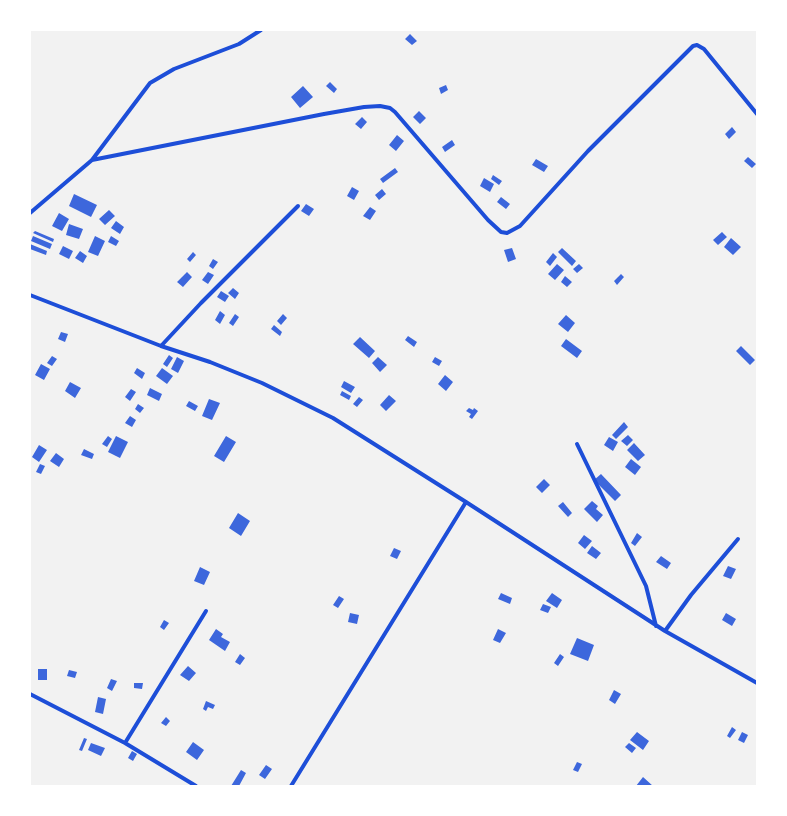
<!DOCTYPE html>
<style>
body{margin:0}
#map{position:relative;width:787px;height:816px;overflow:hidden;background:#f2f2f2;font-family:Karla,sans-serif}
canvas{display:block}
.frame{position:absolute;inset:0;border:31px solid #fff;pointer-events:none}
</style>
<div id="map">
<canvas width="787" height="816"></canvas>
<div class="frame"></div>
</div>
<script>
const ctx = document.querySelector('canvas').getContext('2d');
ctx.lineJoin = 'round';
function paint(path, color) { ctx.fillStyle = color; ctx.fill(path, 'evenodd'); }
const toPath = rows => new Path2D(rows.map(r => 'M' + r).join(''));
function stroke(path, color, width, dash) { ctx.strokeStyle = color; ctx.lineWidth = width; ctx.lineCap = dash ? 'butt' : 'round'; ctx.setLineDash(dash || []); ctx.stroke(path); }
paint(toPath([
 [410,34,417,41,412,45,405,39],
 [330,82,337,89,334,93,326,86],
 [446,85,448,90,441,94,439,88],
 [303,86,313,97,300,108,291,97],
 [419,111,426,118,420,124,413,117],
 [362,117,367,122,361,129,355,124],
 [732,127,736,132,729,139,725,134],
 [397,135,404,141,396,151,389,145],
 [452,140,455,145,445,152,442,147],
 [748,157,756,164,752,168,744,161],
 [536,159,548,166,544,172,532,165],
 [395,168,398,172,383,183,380,179],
 [493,175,502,181,499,185,491,179],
 [484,178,494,184,490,192,480,186],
 [352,187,359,191,354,200,347,196],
 [382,189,386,194,379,200,375,195],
 [74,194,97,205,91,217,69,206],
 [501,197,510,204,506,209,497,202],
 [306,204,314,209,309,216,301,211],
 [370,207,376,211,370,220,363,216],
 [109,210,115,216,105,225,99,219],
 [59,213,69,219,62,231,52,226],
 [116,221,124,227,120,234,111,228],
 [69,224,83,229,79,239,66,235],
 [35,231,54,239,53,242,33,233],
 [722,232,727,237,718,245,713,240],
 [33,236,52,244,50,249,31,241],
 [95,236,105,241,98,256,88,252],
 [111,236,119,241,116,246,108,242],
 [731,238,741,247,733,255,724,247],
 [30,244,47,251,46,255,30,249],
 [63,246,73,251,69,259,59,254],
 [512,248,516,259,508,262,504,250],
 [562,248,576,261,572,266,558,252],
 [80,251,87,256,83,263,75,258],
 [193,252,196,255,190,262,187,259],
 [553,253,557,257,550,266,546,262],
 [213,259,218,262,213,269,209,266],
 [557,264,564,270,555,280,548,274],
 [579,264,583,268,577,273,573,269],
 [187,272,192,277,183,287,177,282],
 [208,272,214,275,208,284,202,280],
 [621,274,624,277,617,285,614,281],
 [565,276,572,282,567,287,561,282],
 [233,288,239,293,235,299,228,293],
 [221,291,229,296,225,302,217,297],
 [220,311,225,315,220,324,215,320],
 [235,314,239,317,233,326,229,323],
 [283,314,287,318,281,325,277,321],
 [566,315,575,323,568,332,558,324],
 [274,325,282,332,280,336,271,329],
 [61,332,68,334,65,342,58,339],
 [408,336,417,342,414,347,405,340],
 [360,337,375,351,369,358,353,344],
 [566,339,582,351,577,358,561,346],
 [741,346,755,360,750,365,736,351],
 [169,355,173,358,167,367,163,364],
 [52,356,57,359,52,366,47,363],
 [177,357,184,361,178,373,171,369],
 [378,357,387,365,380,372,372,363],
 [435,357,442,361,439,366,432,362],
 [41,364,50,369,44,380,35,375],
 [137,368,145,373,142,379,134,373],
 [162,368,173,376,167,384,156,376],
 [445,375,453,382,446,391,438,384],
 [344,381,355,387,351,393,341,387],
 [70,382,81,388,75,398,65,391],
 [150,388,162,394,159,401,147,395],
 [131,389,136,392,130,401,125,397],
 [342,391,351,396,349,400,340,395],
 [389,395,396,401,386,411,380,405],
 [359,397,363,400,357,407,353,404],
 [209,399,220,403,212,420,202,416],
 [189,401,198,406,195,411,186,406],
 [138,404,144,408,140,413,135,409],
 [469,408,473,410,474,408,478,411,472,419,469,417,471,414,466,411],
 [130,416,136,420,132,427,125,423],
 [624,422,628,427,616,439,612,435],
 [628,435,633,440,627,446,621,441],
 [108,436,112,439,107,447,102,444],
 [116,436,128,442,120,458,108,452],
 [226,436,236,442,224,462,214,456],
 [609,437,618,442,613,451,604,445],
 [634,443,645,455,638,461,627,450],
 [39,445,47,450,39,462,32,457],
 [84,449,94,454,92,459,81,455],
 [56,453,64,459,59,467,50,461],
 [631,459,641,467,635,475,625,467],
 [40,464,45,466,41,474,36,472],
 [601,474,621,495,615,501,594,480],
 [544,479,550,485,542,493,536,487],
 [592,501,598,506,596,509,603,515,597,522,584,509],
 [563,502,572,513,568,517,558,506],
 [238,513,250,521,241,536,229,528],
 [637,533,642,537,635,546,631,543],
 [584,535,592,541,585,549,578,543],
 [592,546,601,553,596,559,587,553],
 [394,548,401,551,397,559,390,556],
 [661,556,671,563,667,569,656,562],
 [728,566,736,569,731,579,723,576],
 [200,567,210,572,204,585,194,581],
 [501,593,512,598,510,604,498,599],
 [552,593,562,600,557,608,546,601],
 [339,596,344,599,338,608,333,605],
 [543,604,551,607,548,613,540,610],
 [350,613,359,615,357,624,348,622],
 [726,613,736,619,732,626,722,620],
 [164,620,169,623,164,630,160,627],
 [216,629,223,634,221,637,230,642,225,651,209,640],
 [498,629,506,633,500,643,493,640],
 [577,638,594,645,588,661,570,654],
 [240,654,245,658,240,665,235,662],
 [560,654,564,657,558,666,554,663],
 [188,666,196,673,189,681,180,675],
 [38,669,47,669,47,680,38,680],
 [69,670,77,672,75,678,67,676],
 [111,679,117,681,112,691,107,688],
 [134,683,143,683,142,689,134,688],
 [614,690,621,694,615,704,609,700],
 [98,697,106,699,103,714,95,712],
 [206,701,215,705,213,709,208,707,206,711,203,709],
 [166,717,170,721,166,726,161,723],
 [732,727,736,730,730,738,727,736],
 [637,732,649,741,643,750,630,740],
 [742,732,748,735,744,743,738,740],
 [84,738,87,739,82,751,79,750],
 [193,742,204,750,197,760,186,752],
 [91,743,105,748,101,756,88,750],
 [629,743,636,748,632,753,625,747],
 [132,751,137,754,133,761,128,758],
 [577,762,582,764,578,772,573,770],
 [266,765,272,769,265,779,259,775],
 [241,770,246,773,239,786,231,786],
 [643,777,653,786,636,786]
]), '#3d67dc');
stroke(toPath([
 [92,160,324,114,364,107,380,106,390,108,395,112,488,220,501,232,507,233,520,226,588,151,693,46,697,45,704,49,757,114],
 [30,213,92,160,150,83,174,69,239,44,261,30],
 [30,295,161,346,210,362,262,383,333,418,466,502,665,631,757,683],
 [161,346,201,303,298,206],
 [577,444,646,586,656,626],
 [665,631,691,595,738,539],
 [30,694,125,743,196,786],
 [125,743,206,611],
 [291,786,466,502]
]), '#1d4ed8', 4);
</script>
